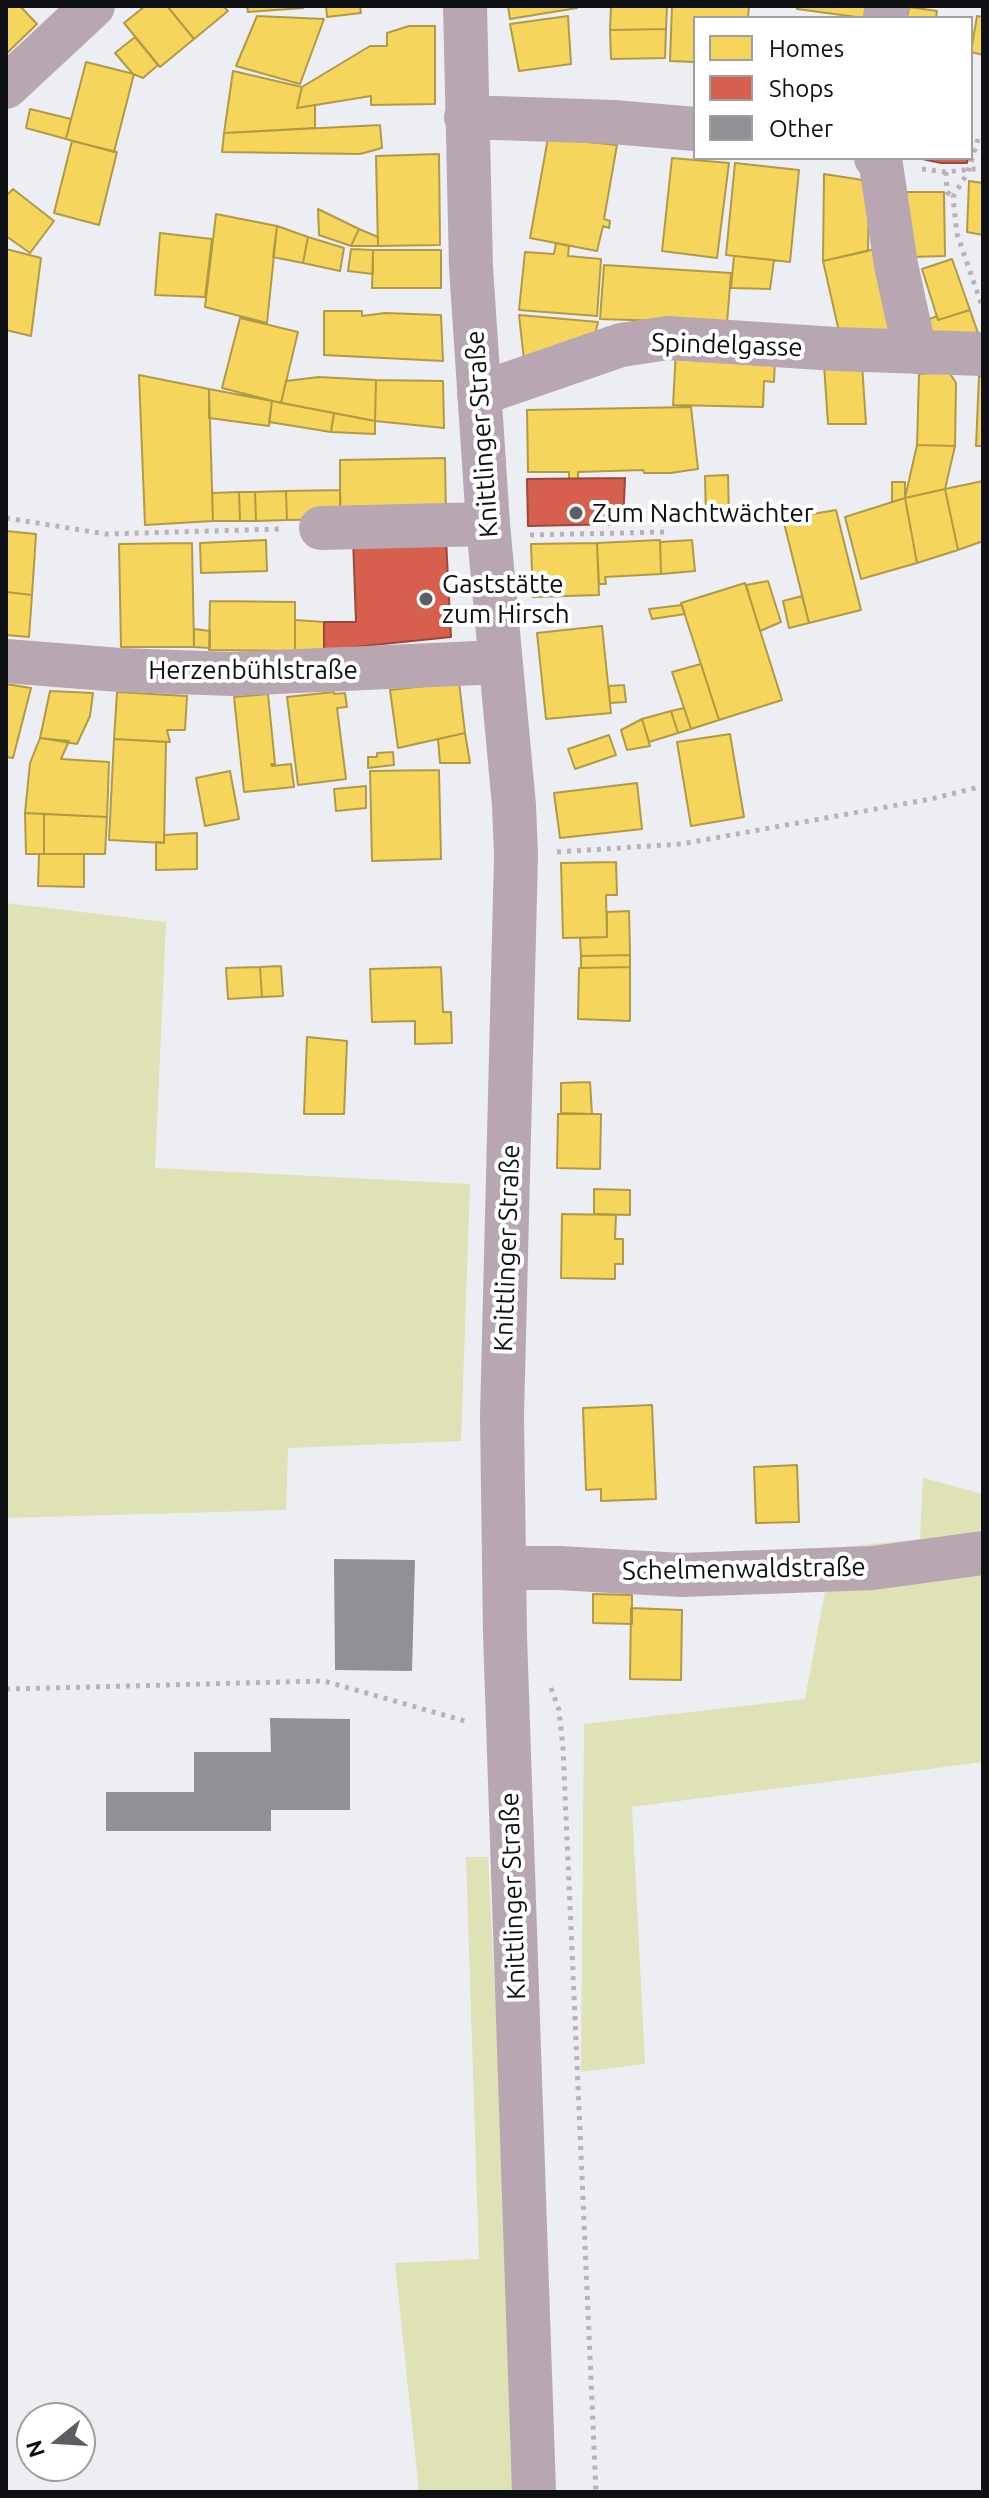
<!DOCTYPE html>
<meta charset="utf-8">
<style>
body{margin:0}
#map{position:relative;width:989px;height:2498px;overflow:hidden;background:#eceef4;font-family:Ubuntu,sans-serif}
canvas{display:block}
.frame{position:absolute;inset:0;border:8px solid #0e1014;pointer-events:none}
.legend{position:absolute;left:693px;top:16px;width:280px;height:144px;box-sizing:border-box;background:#fff;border:2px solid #9f9fa1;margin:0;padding:10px 14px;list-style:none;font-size:24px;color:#0e1014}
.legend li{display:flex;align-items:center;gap:16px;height:40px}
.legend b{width:40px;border:2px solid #9f9fa1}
.north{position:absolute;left:16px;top:2402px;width:80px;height:80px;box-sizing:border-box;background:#fff;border:2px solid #9f9fa1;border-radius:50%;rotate:252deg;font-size:22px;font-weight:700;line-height:32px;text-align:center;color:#0e1014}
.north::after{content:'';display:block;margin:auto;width:28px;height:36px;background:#5c5e62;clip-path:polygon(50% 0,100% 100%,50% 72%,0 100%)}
</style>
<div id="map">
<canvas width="989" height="2498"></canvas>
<div class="frame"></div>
<ul class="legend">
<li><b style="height:22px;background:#f6d55c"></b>Homes</li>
<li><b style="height:22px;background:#d6604d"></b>Shops</li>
<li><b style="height:22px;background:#909095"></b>Other</li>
</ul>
<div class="north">N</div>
</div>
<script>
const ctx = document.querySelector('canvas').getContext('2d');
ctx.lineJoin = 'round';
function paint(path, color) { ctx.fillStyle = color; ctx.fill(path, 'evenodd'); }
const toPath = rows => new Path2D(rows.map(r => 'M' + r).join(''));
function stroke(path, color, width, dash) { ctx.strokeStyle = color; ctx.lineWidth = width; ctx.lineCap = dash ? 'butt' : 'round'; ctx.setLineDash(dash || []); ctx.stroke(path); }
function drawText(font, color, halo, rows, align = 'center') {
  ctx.font = font + ' Ubuntu,sans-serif'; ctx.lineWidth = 8; ctx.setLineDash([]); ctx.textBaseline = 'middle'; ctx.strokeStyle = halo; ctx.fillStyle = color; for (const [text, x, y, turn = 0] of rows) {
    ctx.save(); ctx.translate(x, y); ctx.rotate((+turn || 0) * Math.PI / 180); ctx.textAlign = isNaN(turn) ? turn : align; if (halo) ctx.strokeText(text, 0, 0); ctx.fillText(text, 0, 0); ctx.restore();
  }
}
paint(toPath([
 [6,903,166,922,155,1168,470,1184,461,1441,288,1448,286,1510,6,1518],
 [923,1478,983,1494,983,1762,632,1807,645,2064,581,2072,584,1724,805,1699,833,1548,920,1539],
 [466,1857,488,1857,509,2266,517,2492,419,2492,395,2263,479,2259]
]), '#dee2b4');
const homes = toPath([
 [6,6,20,6,37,24,7,53,6,6],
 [145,6,167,6,194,39,160,67,124,23,145,6],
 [167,6,223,6,228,11,194,39,167,6],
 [247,6,302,6,303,8,248,12,247,6],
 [360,6,361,13,327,17,326,6,360,6],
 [508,6,576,6,577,8,510,19,508,6],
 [667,6,666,29,610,30,611,7,667,6],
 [672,6,749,6,748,18,695,18,695,72,694,72,694,62,670,61,672,6],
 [797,6,866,6,864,18,797,9,797,6],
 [909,7,937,11,936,18,907,18,909,7],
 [257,16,324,19,300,84,236,66,257,16],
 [568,16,571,64,519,71,510,24,568,16],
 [977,16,983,17,983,55,971,52,977,16],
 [409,26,435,26,435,104,371,105,371,96,297,108,302,87,370,46,387,46,387,33,409,26],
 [666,29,665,58,611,59,610,30,666,29],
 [135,37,158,65,143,78,133,74,115,53,135,37],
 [86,62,134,74,114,152,66,139,86,62],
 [233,71,302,87,297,108,315,105,315,128,224,133,233,71],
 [30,109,71,119,66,139,26,128,30,109],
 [380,125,382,148,360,154,222,152,224,133,380,125],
 [548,138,617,145,604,219,610,221,609,228,603,226,597,251,530,238,548,138],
 [72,141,117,152,99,225,54,213,72,141],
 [439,154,440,245,378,246,376,156,439,154],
 [672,158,729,163,717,258,662,251,672,158],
 [735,163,799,170,790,262,726,255,735,163],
 [824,174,869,181,868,251,823,261,824,174],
 [969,181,983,183,983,235,967,232,969,181],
 [13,189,54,221,30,253,6,236,6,196,13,189],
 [899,192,944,192,945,256,912,257,899,192],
 [318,209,359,229,351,246,319,235,318,209],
 [216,214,277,226,267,323,205,307,216,214],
 [277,226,308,237,303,263,273,257,277,226],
 [359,229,378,237,378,246,351,246,359,229],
 [160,233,212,239,205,297,155,295,160,233],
 [308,237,344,248,340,271,303,263,308,237],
 [556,243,569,246,568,256,601,259,597,316,519,310,525,252,554,254,556,243],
 [879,248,897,331,840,336,823,261,879,248],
 [6,249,41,258,31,336,6,330,6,249],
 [351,249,373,250,373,274,348,271,351,249],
 [373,250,441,250,441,288,372,288,373,250],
 [734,256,774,260,770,289,731,288,734,256],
 [952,259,970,310,938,320,922,269,952,259],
 [604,265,731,273,727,323,600,319,604,265],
 [970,310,979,336,927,338,922,322,937,316,938,320,970,310],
 [324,311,362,311,362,316,385,313,441,315,443,361,324,355,324,311],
 [519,315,598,322,595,335,524,360,519,315],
 [240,318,298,332,281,403,222,388,240,318],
 [676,350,775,357,774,382,764,381,763,407,673,405,676,350],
 [862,364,866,424,828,424,824,365,862,364],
 [949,372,956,383,955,446,917,445,919,374,949,372],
 [139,375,209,389,213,521,145,525,139,375],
 [979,376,983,376,983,446,976,446,979,376],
 [319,377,376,380,375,421,281,403,286,381,319,377],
 [376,380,443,381,444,428,375,421,376,380],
 [209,389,272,401,269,426,209,418,209,389],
 [272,401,334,413,331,432,269,422,272,401],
 [691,407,698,469,670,473,644,473,643,470,578,472,578,479,569,479,569,472,528,472,527,410,691,407],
 [334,413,375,421,375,434,331,432,334,413],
 [917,445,955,446,945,489,905,498,917,445],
 [445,458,446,515,340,517,340,460,445,458],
 [728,475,729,517,706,518,705,476,728,475],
 [983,481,983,541,958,550,945,489,983,481],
 [892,482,905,482,905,498,892,502,892,482],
 [945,489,958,550,917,563,905,498,945,489],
 [340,490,341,519,287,520,286,491,340,490],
 [286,491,287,520,256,521,255,492,286,491],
 [239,492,240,521,213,521,212,493,239,492],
 [239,492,255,492,256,521,240,521,239,492],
 [905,498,917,563,861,579,845,517,905,498],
 [836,510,861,610,809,623,783,519,836,510],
 [6,531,36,534,32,595,6,592,6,531],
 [266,540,267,571,201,573,200,543,266,540],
 [660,540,661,574,605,577,606,584,599,584,597,543,660,540],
 [692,540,695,571,661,574,660,542,692,540],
 [192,543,194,647,121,647,119,544,192,543],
 [597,543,599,595,533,597,531,544,597,543],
 [768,581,781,622,760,631,746,585,768,581],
 [745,583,782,700,719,720,681,603,745,583],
 [6,592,32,595,29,637,6,635,6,592],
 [802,596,809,623,789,628,783,601,802,596],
 [210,601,295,602,295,651,209,650,210,601],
 [682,605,685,614,652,619,649,609,682,605],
 [295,620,324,622,324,650,295,651,295,620],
 [602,626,611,713,546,719,537,633,602,626],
 [194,629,210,631,210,648,194,647,194,629],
 [701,664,719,720,691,729,672,672,701,664],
 [459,682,465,733,398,748,390,690,459,682],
 [6,684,31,688,13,758,6,757,6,684],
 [624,685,626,702,610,703,609,686,624,685],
 [50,691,93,693,90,716,77,744,40,738,50,691],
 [117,692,187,696,185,730,167,730,170,742,114,739,117,692],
 [334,692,334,694,345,693,347,707,337,708,346,779,298,785,287,697,334,692],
 [268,694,275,764,271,764,272,766,291,764,294,787,244,792,234,697,268,694],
 [684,708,691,729,678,733,671,711,684,708],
 [671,711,678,733,649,742,642,719,671,711],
 [642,719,650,746,627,750,621,730,642,719],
 [465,733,470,763,440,763,438,739,465,733],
 [730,734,744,817,691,826,677,742,730,734],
 [609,735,616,755,575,769,568,749,609,735],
 [40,738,69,741,61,759,109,762,107,817,25,813,30,763,40,738],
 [114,739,166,742,164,843,109,840,114,739],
 [393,752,394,765,368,768,368,757,377,757,377,753,393,752],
 [439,770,441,859,372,861,370,771,439,770],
 [230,771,239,819,205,826,196,778,230,771],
 [637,783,642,829,560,838,554,793,637,783],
 [366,786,366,808,336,811,334,789,366,786],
 [25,813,44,814,44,854,26,854,25,813],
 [44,814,107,817,105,854,44,854,44,814],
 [197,833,197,869,156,870,156,842,164,843,164,835,197,833],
 [39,854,84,854,84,887,38,886,39,854],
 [616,862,617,895,606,895,607,937,563,938,561,863,616,862],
 [629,911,630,955,581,956,580,938,607,937,607,912,629,911],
 [630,955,630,967,581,968,581,956,630,955],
 [281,966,283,996,262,997,260,967,281,966],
 [260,967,262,997,228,999,226,968,260,967],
 [441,967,443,1012,451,1012,452,1043,415,1044,415,1021,372,1022,370,969,441,967],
 [630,967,630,1021,578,1019,579,968,630,967],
 [307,1037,347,1041,344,1114,304,1114,307,1037],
 [590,1082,592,1114,561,1113,561,1083,590,1082],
 [558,1114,601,1114,600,1169,557,1168,558,1114],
 [594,1189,630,1190,630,1215,594,1214,594,1189],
 [562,1214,616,1215,615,1239,623,1239,623,1264,615,1264,615,1279,561,1278,562,1214],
 [652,1405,656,1499,601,1501,601,1489,586,1490,583,1408,652,1405],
 [797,1465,799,1522,756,1523,754,1467,797,1465],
 [593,1594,632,1595,632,1624,593,1623,593,1594],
 [631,1608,682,1610,681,1680,630,1679,631,1608]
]);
paint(homes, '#f6d55c');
stroke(homes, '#b09a46', 2);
const shops = toPath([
 [918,158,968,158,967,163,941,163,918,158],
 [625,478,623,524,528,526,527,479,625,478],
 [353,538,446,539,451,637,324,650,324,622,356,622,353,538]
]);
paint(shops, '#d6604d');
stroke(shops, '#9a483c', 2);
paint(toPath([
 [334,1559,415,1560,412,1671,335,1670],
 [270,1718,350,1719,350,1810,271,1810,271,1831,106,1831,106,1792,194,1792,194,1752,271,1752]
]), '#909095');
stroke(toPath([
 [978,139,968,172,953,197,957,234,983,309],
 [922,169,946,172,983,168],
 [946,172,947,192,953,197],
 [6,518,106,534,280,529],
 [530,535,667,532],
 [557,852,681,844,931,799,983,786],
 [551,1688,559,1710,563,1748,596,2492],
 [6,1689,324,1681,465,1721]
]), '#b9b2b9', 5, [4, 6]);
stroke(toPath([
 [465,6,471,267,488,524,514,805,516,855,502,1416,505,1635,534,2492],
 [885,18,887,6],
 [6,87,93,6],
 [466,117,613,122,695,129],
 [876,158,881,165,896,265,915,352],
 [479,394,621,345,668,338,836,349,983,354],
 [321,528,488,524],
 [6,661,120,670,232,674,500,662],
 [504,1568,559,1568,682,1575,873,1568,983,1553]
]), '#b8a7b2', 44);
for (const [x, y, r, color] of [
 [576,513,8,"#5c5e62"],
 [426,599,8,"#5c5e62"]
]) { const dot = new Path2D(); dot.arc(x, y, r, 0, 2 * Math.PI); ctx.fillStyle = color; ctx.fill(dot); stroke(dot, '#fff', 3); }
drawText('26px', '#0e1014', '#fff', [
 ["Spindelgasse",727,345,2],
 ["Knittlinger Straße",482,434,-94],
 ["Herzenbühlstraße",253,670],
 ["Knittlinger Straße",507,1248,-88],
 ["Schelmenwaldstraße",744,1569,-1],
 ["Knittlinger Straße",513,1896,-92]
]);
drawText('26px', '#0e1014', '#fff', [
 ["Zum Nachtwächter",592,513],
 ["Gaststätte",442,584],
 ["zum Hirsch",442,614]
], 'left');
</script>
